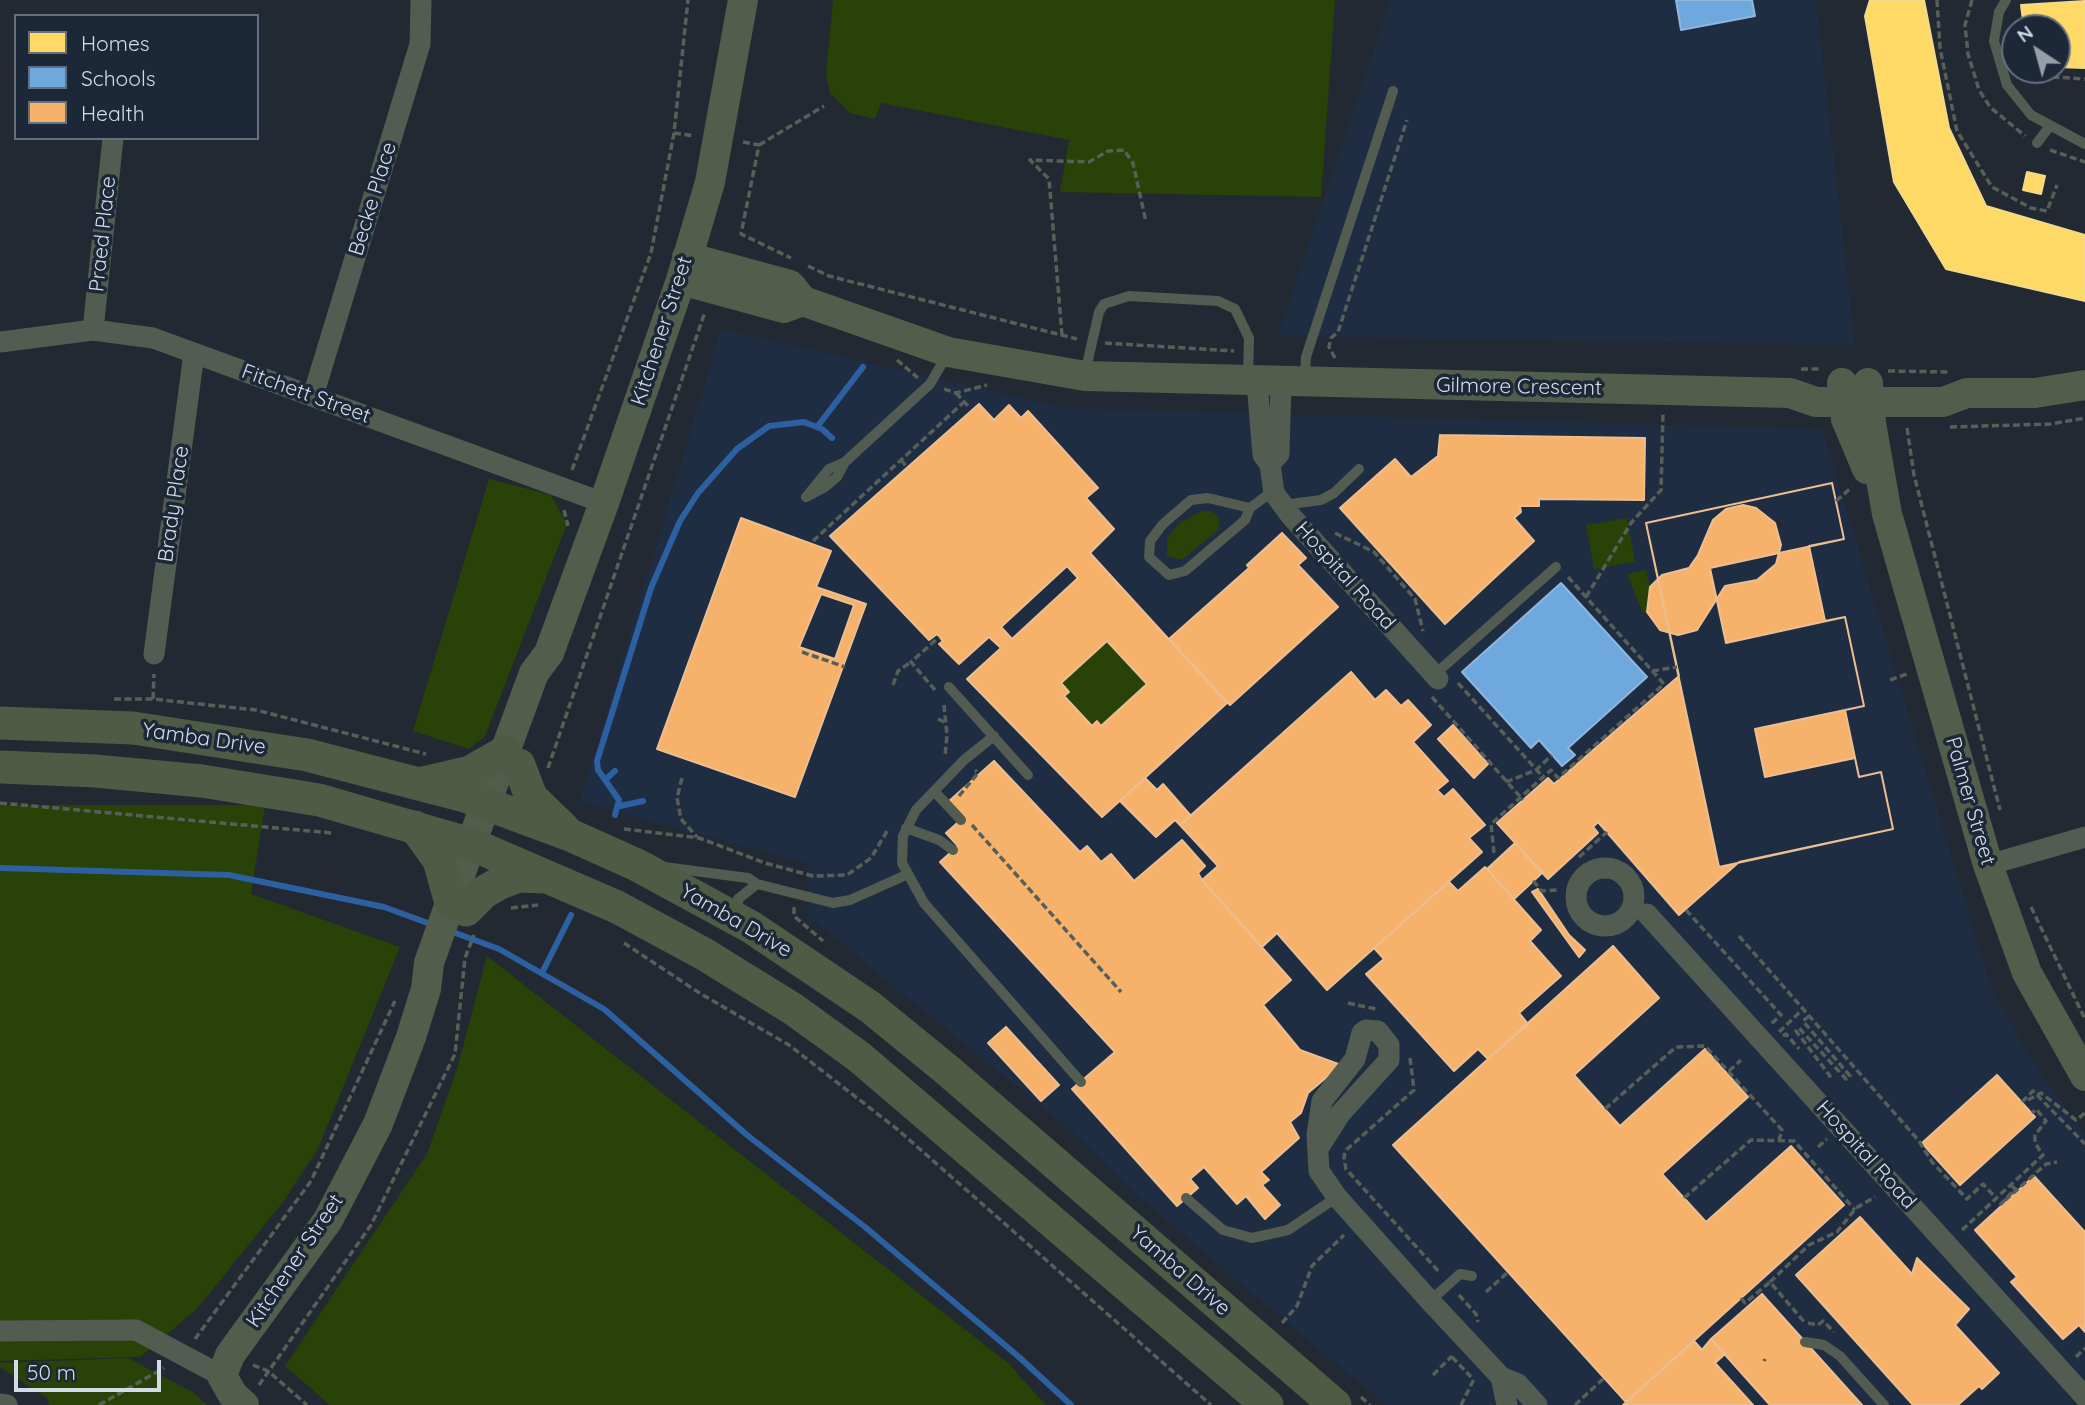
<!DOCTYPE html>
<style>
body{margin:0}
#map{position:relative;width:2085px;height:1405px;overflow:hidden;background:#222932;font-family:Quicksand,sans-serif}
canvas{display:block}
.legend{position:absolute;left:14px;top:14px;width:245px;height:126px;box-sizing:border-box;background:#1c2838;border:2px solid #65707e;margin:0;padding:9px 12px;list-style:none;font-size:21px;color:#d3dbe6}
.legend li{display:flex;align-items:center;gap:14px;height:35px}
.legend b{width:35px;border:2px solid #65707e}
.north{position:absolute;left:2001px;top:14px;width:70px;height:70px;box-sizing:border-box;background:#1c2838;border:2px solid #65707e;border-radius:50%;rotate:324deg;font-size:19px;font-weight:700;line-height:28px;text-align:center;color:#d3dbe6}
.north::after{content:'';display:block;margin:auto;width:24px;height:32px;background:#959da7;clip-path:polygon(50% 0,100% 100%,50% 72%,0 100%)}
.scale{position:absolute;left:14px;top:1360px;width:147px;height:32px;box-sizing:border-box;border:4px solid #d3dbe6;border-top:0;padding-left:9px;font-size:21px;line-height:24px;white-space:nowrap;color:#d3dbe6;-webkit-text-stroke:5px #1c2838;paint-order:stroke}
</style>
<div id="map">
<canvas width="2085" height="1405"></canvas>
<ul class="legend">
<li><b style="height:19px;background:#ffd966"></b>Homes</li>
<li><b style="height:19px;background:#6fa8dc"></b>Schools</li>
<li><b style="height:19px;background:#f6b26b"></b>Health</li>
</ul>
<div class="north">N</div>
<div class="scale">50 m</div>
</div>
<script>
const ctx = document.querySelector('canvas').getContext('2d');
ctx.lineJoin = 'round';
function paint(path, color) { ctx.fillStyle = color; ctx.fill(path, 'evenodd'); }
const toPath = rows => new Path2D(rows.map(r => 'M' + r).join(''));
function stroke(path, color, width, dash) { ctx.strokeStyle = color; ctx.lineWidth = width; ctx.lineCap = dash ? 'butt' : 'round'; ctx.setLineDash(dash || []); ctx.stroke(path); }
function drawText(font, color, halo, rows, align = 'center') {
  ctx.font = font + ' Quicksand,sans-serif'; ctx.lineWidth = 7; ctx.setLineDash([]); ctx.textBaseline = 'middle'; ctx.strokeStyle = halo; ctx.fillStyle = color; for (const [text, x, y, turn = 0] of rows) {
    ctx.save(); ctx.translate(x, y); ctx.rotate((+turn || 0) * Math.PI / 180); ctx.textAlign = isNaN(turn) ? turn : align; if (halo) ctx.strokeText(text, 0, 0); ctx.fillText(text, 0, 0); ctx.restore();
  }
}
paint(toPath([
 [1391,0,1816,0,1855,345,1278,336],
 [721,329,1065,408,1822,429,1992,990,2035,1065,2085,1134,2085,1405,1386,1405,1156,1212,1075,1134,808,916,807,863,580,802]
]), '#1f2d42');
paint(toPath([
 [833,0,1335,0,1321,197,1060,192,1069,140,881,103,875,119,850,113,830,93,826,75],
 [489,479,551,495,567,524,485,736,469,749,413,731],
 [1202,511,1211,511,1217,516,1220,521,1218,530,1182,560,1167,556,1167,539,1179,523],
 [1627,518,1635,562,1594,569,1586,525],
 [1646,570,1656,612,1643,613,1627,574],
 [1107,641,1147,684,1101,726,1097,721,1092,726,1064,696,1061,683],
 [0,805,265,805,251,894,400,947,318,1149,283,1202,197,1309,140,1357,0,1361],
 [487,956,1008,1363,1046,1405,330,1405,285,1366,427,1154,457,1069],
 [128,1358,194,1393,207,1405,49,1405,47,1398,0,1367,0,1363]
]), '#284207');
const homes = toPath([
 [1870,0,1924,0,1949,128,1986,206,2085,235,2085,301,1946,269,1894,182,1865,16,1870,0],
 [2085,1,2085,68,2057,67,2057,28,2024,28,2021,5,2085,1],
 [2027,172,2045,176,2041,194,2023,190,2027,172]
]);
paint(homes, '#ffd966');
stroke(homes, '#f2da8c', 2);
const schools = toPath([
 [1676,0,1752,0,1755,16,1681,30,1676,0],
 [1561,583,1647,677,1568,748,1575,755,1562,766,1539,740,1531,748,1462,672,1561,583]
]);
paint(schools, '#6fa8dc');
stroke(schools, '#8db7df', 2);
const health = toPath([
 [979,404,994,420,1009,405,1021,418,1028,411,1098,488,1086,498,1114,529,1090,553,1227,703,1102,817,967,679,1001,648,989,637,959,664,939,644,943,641,937,634,929,640,830,536,979,404],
 [1067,566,1078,578,1012,639,1001,627,1067,566],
 [1107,641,1147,684,1101,726,1097,721,1092,726,1064,696,1069,692,1061,683,1107,641],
 [1440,435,1645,438,1644,500,1539,499,1539,506,1520,506,1521,512,1514,518,1534,541,1445,624,1340,508,1395,459,1411,477,1438,456,1440,435],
 [1832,483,1844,539,1809,546,1825,621,1845,617,1864,706,1845,710,1859,777,1881,772,1893,829,1739,862,1679,915,1598,822,1593,827,1598,833,1548,879,1497,823,1548,778,1554,784,1679,676,1646,523,1832,483],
 [1832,483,1844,539,1710,568,1726,643,1845,617,1864,706,1755,729,1765,777,1855,758,1859,777,1881,772,1893,829,1719,867,1646,523,1832,483],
 [1743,505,1756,508,1775,523,1781,545,1776,564,1757,580,1725,586,1697,630,1678,635,1660,630,1647,612,1650,587,1662,575,1689,568,1698,555,1713,520,1726,509,1743,505],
 [741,518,831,551,816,587,866,604,795,797,657,749,741,518],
 [1282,533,1306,558,1298,565,1338,607,1230,705,1169,639,1249,568,1247,565,1282,533],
 [821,594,854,605,835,659,799,647,821,594],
 [1351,672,1375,700,1386,690,1401,706,1408,700,1431,725,1413,742,1448,781,1437,790,1444,797,1453,789,1485,825,1469,838,1482,852,1327,990,1277,933,1262,947,1202,880,1218,866,1180,825,1351,672],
 [1453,725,1488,764,1474,778,1438,739,1453,725],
 [994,761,1080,852,1087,846,1101,862,1111,854,1134,881,1182,840,1205,866,1198,873,1202,880,1291,980,1263,1005,1300,1050,1341,1065,1308,1093,1301,1113,1290,1122,1299,1138,1261,1172,1269,1180,1262,1185,1280,1205,1265,1219,1246,1196,1237,1204,1204,1167,1190,1179,1198,1188,1177,1206,1072,1089,1115,1052,940,862,958,846,946,833,963,818,948,802,994,761],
 [1145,778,1157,790,1163,784,1191,816,1180,825,1175,820,1156,837,1120,801,1145,778],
 [1515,843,1542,873,1514,899,1487,869,1515,843],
 [1485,867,1541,930,1530,941,1561,976,1519,1013,1528,1024,1488,1059,1478,1049,1454,1071,1366,974,1384,959,1374,948,1449,882,1458,891,1485,867],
 [1538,889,1569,935,1585,950,1579,957,1532,892,1538,889],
 [1613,946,1659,998,1574,1075,1620,1126,1705,1049,1748,1097,1662,1174,1706,1222,1791,1146,1844,1205,1626,1402,1393,1145,1613,946],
 [1006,1027,1059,1085,1041,1101,988,1043,1006,1027],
 [1997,1075,2035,1117,1960,1185,1922,1143,1997,1075],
 [2034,1176,2085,1232,2085,1332,2079,1325,2063,1339,2011,1282,2017,1277,1975,1230,2034,1176],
 [1860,1217,1912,1274,1917,1258,1969,1309,1955,1325,1999,1373,1982,1389,1979,1386,1958,1405,1913,1405,1796,1275,1860,1217],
 [1762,1294,1862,1405,1770,1405,1711,1339,1762,1294],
 [1711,1339,1725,1354,1715,1363,1753,1405,1623,1405,1694,1341,1702,1350,1711,1339]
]);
paint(health, '#f6b26b');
stroke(health, '#ecbe90', 2);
stroke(toPath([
 [817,427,863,367],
 [605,780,615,771],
 [620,806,643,801],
 [615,815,619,800,598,770,597,761,651,588,680,521,698,493,737,449,769,426,804,422,822,429,832,438],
 [0,868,229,875,384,907,433,925],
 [450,931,499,949,604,1009,747,1135,865,1227,1019,1357,1071,1405],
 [542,973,571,915]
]), '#2d60a1', 6);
stroke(toPath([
 [1937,0,1940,48,1957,131,1992,187,2031,208,2047,211,2057,185],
 [1972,0,1965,25,1968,54,1979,90,1990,107,2025,136],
 [2021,75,2085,79],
 [674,133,694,136],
 [743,142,759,145,741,234,791,258],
 [759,145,824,106],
 [2050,150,2085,162],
 [808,266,829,276,1077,339],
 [1062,335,1049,179,1030,160,1089,162,1108,151,1124,150,1133,163,1146,222],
 [1105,343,1234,351],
 [1335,358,1329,347,1331,338,1338,332,1407,120],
 [897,360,918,378],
 [1801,369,1821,369],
 [1888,371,1951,372],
 [944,389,956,393,987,385],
 [956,393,970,408],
 [1950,427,2051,424,2085,418],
 [1907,428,1914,475,2000,810],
 [901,460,906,466],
 [572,470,651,253,674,133,688,0],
 [1836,501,1852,487],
 [564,510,568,526],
 [1335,533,1374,552,1415,599,1423,631],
 [813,541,964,402],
 [1586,597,1631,523,1661,490,1663,413],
 [802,652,845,667],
 [1652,671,1677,667],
 [1890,680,1907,674],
 [1458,683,1543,777],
 [893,685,898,671,911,662],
 [935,690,911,662,939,637],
 [1432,697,1523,800],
 [114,699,153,699,256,710,426,754],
 [153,699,154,674],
 [944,705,947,735,945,756],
 [938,719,947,723],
 [548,768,705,312],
 [682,778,677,798,681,819,697,837],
 [1506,782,1536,770,1552,755],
 [959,796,978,773,975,770],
 [0,803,332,833],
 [972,825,1121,992],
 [624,829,699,838,765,863,813,876,847,875,871,858,889,828],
 [1494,853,1491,824,1551,770,1558,778,1664,684,1568,577],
 [1579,857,1607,832],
 [1533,881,1542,891,1557,890],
 [794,907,794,916,823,941],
 [2031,907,2085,1019],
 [511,908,538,905],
 [1686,910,1781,1015,1771,1024],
 [1739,936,1919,1141,1932,1162,1967,1199,1983,1184,1996,1198],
 [624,943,701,994,789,1045,897,1129,1211,1405],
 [1348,1003,1376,1009],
 [1809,1016,1803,1021,1850,1076,1846,1079,1799,1028,1796,1031,1830,1076,1825,1078],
 [1779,1032,1803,1009],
 [1783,1036,1786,1034,1799,1049],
 [1410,1058,1414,1090,1345,1151,1344,1158,1346,1169,1440,1273],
 [1729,1071,1741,1060],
 [2028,1100,2041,1093,2076,1120,2085,1113],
 [1605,1109,1676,1047,1705,1046,1782,1130,1779,1140],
 [1818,1147,1827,1139],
 [2011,1185,2015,1189,2001,1204,2046,1164,2057,1162],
 [1684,1198,1751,1140,1794,1141,1855,1210],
 [1962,1230,2043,1155,2035,1143,2035,1135,2046,1121,2036,1109,2032,1113],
 [1770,1282,1809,1245,1837,1232,1856,1208,1875,1197],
 [1486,1292,1508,1272],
 [1459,1295,1476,1314,1478,1322],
 [1741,1298,1745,1303,1770,1282,1806,1324],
 [1282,1323,1297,1306,1312,1266,1344,1235],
 [1808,1323,1818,1325,1823,1321,1834,1332],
 [195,1339,311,1181,395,1001],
 [1452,1357,1471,1377],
 [2076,1357,2085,1348],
 [1764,1361,1765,1359],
 [253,1365,268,1371,307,1405],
 [1433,1375,1452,1356],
 [259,1385,371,1225,455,1054,465,958,474,935],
 [1361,1397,1370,1405],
 [99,1405,164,1368],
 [1461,1405,1474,1379],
 [1575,1405,1604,1378]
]), '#585f59', 3.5, [7, 3.5]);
stroke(toPath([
 [2006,0,1999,12,1994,41,2007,85,2031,115,2085,144],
 [2037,143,2049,127],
 [1085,373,1099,312,1104,304,1129,296,1218,301,1235,309,1249,338,1248,376],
 [1305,379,1306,357,1393,91],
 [807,496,829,469,845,462],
 [806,497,825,487,837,477,845,462,930,384,947,355],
 [1283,505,1321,500,1334,493,1359,469],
 [1250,508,1208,498,1191,500,1163,524,1150,541,1149,557,1169,575,1185,571,1245,520,1250,508,1273,491],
 [1434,675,1556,567],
 [949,687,1028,775],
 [994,736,964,760,916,810,903,836,902,863,924,903,1081,1082],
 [934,791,961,820],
 [906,828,939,840,953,850],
 [664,867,748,878,757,884,833,903,850,900,906,875],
 [738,912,738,899,757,884],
 [1186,1198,1223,1230,1252,1238,1288,1230,1337,1197],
 [1430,1301,1460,1274,1472,1276],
 [1805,1342,1824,1345,1840,1356,1884,1405]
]), '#535c51', 10);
stroke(toPath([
 [93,330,113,138],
 [0,342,93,330,153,338,604,503],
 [1257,382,1263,455,1270,464,1274,493,1291,516,1438,679],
 [313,396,420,44,421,0],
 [1270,464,1279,454,1281,382],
 [154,654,194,353],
 [1988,865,2085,837],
 '1576 897a29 29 0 1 1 58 0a29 29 0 1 1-58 0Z',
 [1647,914,2085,1397],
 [1319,1147,1340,1114,1389,1060,1389,1045,1378,1031,1366,1030,1362,1033,1355,1059,1322,1101,1317,1135,1319,1171,1337,1197,1430,1301,1501,1377,1518,1384,1537,1405],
 [0,1331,136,1330,222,1376],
 [1501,1377,1507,1405],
 [0,1404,7,1405]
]), '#535c51', 21);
stroke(toPath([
 [687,257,790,285,803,301,948,352,1085,376,1790,393,1816,402,1943,402,1967,393,2035,393,2085,385],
 [681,280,784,308,803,301],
 [1842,383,1846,419,1867,469],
 [1868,383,1871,423,1887,514,1988,865,2027,973,2085,1076],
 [244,1405,233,1395,222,1376,230,1355,328,1220,378,1124,411,1037,426,989,429,963,471,844,534,673,549,653,604,503,681,280,710,182,743,0]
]), '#525d4b', 30);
stroke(toPath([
 [0,723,133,728,307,755,465,796,570,835,637,865,751,927,870,1007,946,1069,1335,1405],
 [519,765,531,797,564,829],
 [0,767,95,771,202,781,319,800,471,844,617,907,704,954,793,1009,858,1056,1267,1405],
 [423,783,470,772,505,752],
 [415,827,439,860,451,903],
 [466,910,484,892,500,883,519,876,546,877]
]), '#4f5b45', 33);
stroke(toPath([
 [2022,1102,2033,1091,2085,1144]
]), '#585f59', 3.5, [7, 3.5]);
drawText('21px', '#d3dbe6', '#1c2838', [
 ["Becke Place",373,199,-73],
 ["Praed Place",103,234,-84],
 ["Kitchener Street",662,331,-72],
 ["Gilmore Crescent",1519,387,1],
 ["Fitchett Street",306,394,20],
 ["Brady Place",174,504,-82],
 ["Hospital Road",1345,576,48],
 ["Yamba Drive",204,739,8],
 ["Palmer Street",1970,801,74],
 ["Yamba Drive",736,921,30],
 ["Hospital Road",1866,1155,48],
 ["Kitchener Street",295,1261,-56],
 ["Yamba Drive",1180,1271,41]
]);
</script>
